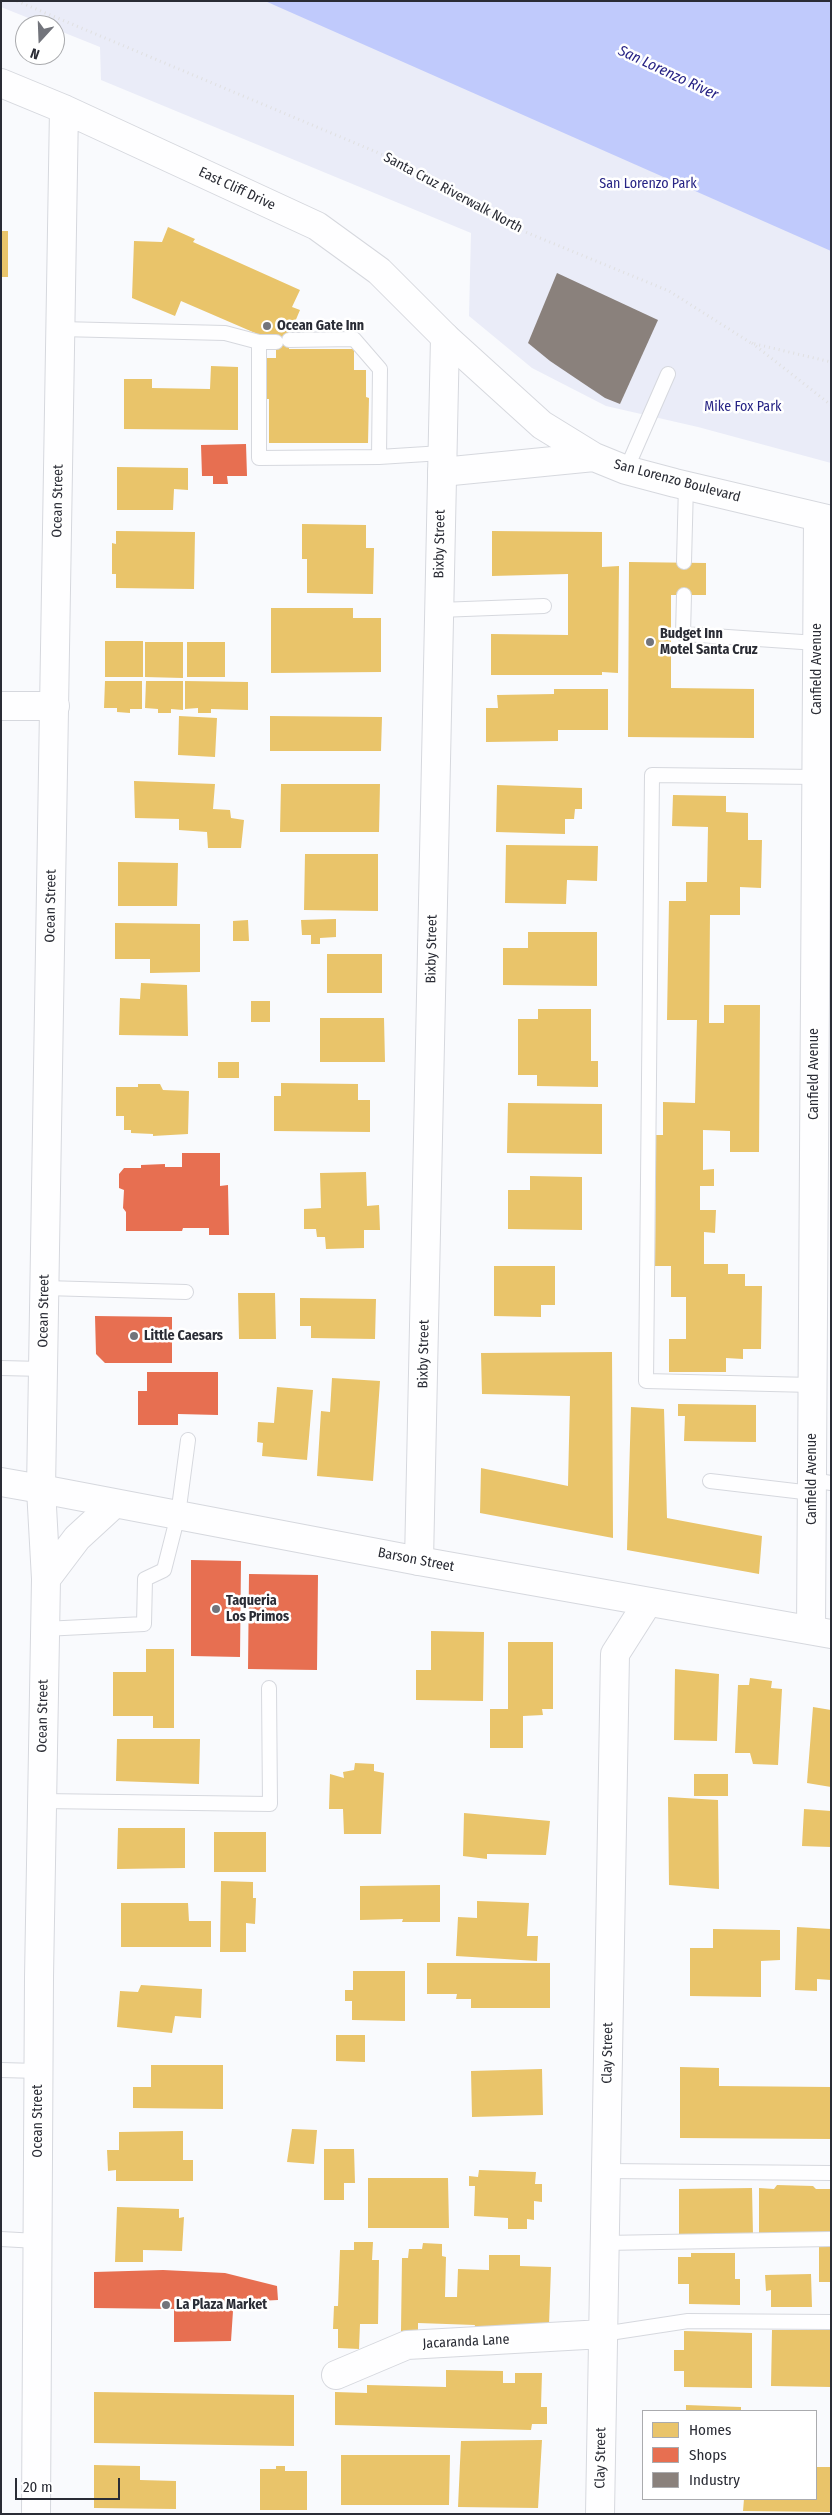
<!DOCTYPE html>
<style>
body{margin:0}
#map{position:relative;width:832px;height:2515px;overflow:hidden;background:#f9fafd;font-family:"Fira Sans Condensed",sans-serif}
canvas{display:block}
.frame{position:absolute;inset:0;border:2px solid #2a2c35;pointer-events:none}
.legend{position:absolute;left:642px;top:2410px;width:175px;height:90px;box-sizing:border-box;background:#fff;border:1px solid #aaabae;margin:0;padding:6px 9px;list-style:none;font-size:15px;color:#2a2c35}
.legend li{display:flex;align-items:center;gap:10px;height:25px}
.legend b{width:25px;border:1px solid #aaabae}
.north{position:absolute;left:15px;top:15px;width:50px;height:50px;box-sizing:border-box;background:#fff;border:1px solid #aaabae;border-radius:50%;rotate:200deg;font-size:14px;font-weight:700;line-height:20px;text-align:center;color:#2a2c35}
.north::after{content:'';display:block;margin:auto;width:18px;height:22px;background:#72747b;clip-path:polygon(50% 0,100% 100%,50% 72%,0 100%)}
.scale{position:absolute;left:15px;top:2478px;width:105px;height:22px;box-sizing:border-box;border:2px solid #2a2c35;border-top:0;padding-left:6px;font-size:15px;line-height:18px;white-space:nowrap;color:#2a2c35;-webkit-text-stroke:4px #fff;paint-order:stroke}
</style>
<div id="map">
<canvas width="832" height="2515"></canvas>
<div class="frame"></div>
<ul class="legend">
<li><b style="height:14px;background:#e9c46a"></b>Homes</li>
<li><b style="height:14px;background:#e76f51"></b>Shops</li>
<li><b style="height:14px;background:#8a817c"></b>Industry</li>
</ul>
<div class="north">N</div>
<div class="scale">20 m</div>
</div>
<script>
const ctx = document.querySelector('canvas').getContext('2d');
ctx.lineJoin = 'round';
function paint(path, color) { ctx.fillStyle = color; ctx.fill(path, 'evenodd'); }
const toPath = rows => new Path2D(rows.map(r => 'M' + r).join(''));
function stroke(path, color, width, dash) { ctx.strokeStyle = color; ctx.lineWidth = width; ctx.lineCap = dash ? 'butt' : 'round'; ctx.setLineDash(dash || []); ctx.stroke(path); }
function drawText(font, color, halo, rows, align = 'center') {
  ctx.font = font + ' "Fira Sans Condensed",sans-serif'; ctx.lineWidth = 5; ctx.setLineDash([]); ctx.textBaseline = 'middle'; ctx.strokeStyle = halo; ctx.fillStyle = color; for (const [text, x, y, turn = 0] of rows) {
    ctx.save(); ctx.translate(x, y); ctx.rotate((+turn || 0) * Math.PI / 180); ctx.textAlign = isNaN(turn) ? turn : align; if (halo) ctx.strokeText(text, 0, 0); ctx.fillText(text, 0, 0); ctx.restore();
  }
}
paint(toPath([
 [1,1,831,1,831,463,698,427,606,406,532,368,469,316,471,233,101,80,100,47,55,29,55,25,46,25,1,7]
]), '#eaecf8');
paint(toPath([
 [265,1,831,1,831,251]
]), '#c0cafc');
paint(toPath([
 [168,227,195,239,193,242,300,290,292,307,300,310,289,336,289,349,354,349,354,370,366,370,366,397,369,398,368,443,269,443,269,399,266,399,266,358,276,358,276,342,181,301,175,316,132,298,134,241,162,242],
 [1,231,8,231,8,277,1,277],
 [211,366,238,367,238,430,124,429,124,379,152,379,152,388,210,389],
 [117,467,188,468,188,490,174,489,173,510,117,510],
 [302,524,366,525,366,548,374,548,373,594,307,593,307,559,302,559],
 [116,531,195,532,194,589,116,588,116,574,112,574,112,543,116,544],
 [492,531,602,532,602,567,619,566,618,673,602,672,602,675,491,675,491,634,568,635,568,574,492,576],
 [629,562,706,563,706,595,671,595,671,688,754,689,754,738,628,737],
 [271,608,353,608,353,618,381,618,381,672,271,673],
 [105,641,143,641,143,677,105,677],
 [145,642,183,642,183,678,145,677],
 [187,642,225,642,225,677,187,677],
 [105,681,142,681,142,709,130,709,130,713,117,712,117,708,104,708],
 [146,681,183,681,183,710,171,709,171,713,158,713,158,709,145,708],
 [185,681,248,682,248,710,211,709,211,713,198,713,198,708,185,709],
 [554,689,608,689,608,730,558,730,558,741,486,742,486,708,498,708,497,695,554,694],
 [179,716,217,718,215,757,178,755],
 [270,716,382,717,381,751,270,751],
 [134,781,215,784,213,809,230,810,231,818,244,820,241,848,208,848,207,832,179,830,179,819,135,818],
 [281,784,380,784,379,832,280,832],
 [497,785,582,788,582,809,575,809,574,819,565,819,565,834,496,832],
 [673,795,726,796,726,812,748,813,748,840,762,840,761,888,740,887,740,915,710,915,709,1023,724,1023,724,1005,760,1005,759,1152,730,1152,730,1131,703,1130,703,1170,714,1169,714,1186,700,1186,700,1210,716,1210,715,1233,704,1232,704,1264,728,1264,728,1274,745,1274,745,1286,762,1286,761,1349,743,1349,743,1359,726,1358,726,1372,669,1372,669,1339,686,1339,686,1297,671,1297,671,1266,655,1266,656,1135,663,1135,663,1102,695,1103,697,1020,667,1020,669,901,686,901,686,882,707,882,708,827,672,826],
 [506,845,598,846,597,881,567,880,566,904,505,903],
 [305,854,378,854,378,911,304,910],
 [118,862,178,863,177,906,118,906],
 [336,919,336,937,320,938,320,944,311,944,311,935,302,935,301,920],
 [248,920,249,941,233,941,233,921],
 [115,923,200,924,200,972,150,973,150,959,115,959],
 [528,932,597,932,597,986,503,985,503,948,528,948],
 [327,954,382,954,382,993,327,993],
 [141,983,187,985,188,1036,119,1035,120,998,140,999],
 [251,1001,270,1001,270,1022,251,1022],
 [538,1009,591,1009,591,1061,598,1061,598,1087,537,1086,537,1075,518,1075,518,1019,538,1019],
 [320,1018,384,1018,385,1062,320,1062],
 [218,1062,239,1062,239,1078,218,1078],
 [281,1083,358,1084,358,1100,370,1100,370,1132,274,1131,274,1096,281,1096],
 [138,1084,160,1084,163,1090,189,1091,188,1134,153,1136,153,1134,131,1133,131,1130,124,1130,124,1116,116,1116,116,1087,138,1087],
 [508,1103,602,1104,602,1154,507,1153],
 [366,1172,367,1206,379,1205,380,1230,364,1230,364,1248,326,1249,325,1237,317,1237,316,1229,304,1229,304,1209,321,1208,320,1173],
 [530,1176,582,1177,582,1230,508,1229,508,1190,530,1190],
 [494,1266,555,1266,555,1305,541,1305,541,1317,494,1316],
 [238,1293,275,1293,276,1339,239,1339],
 [300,1298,376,1299,375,1339,311,1338,311,1326,300,1326],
 [612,1352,613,1538,480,1513,481,1468,568,1486,570,1396,482,1394,481,1353],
 [332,1378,380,1381,373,1481,317,1476,321,1411,330,1412],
 [277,1387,313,1390,307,1460,262,1456,263,1443,257,1442,258,1422,274,1423],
 [678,1404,756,1405,756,1442,684,1441,685,1416,678,1416],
 [631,1407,664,1409,667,1518,762,1536,759,1574,627,1550],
 [431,1631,484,1632,483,1701,416,1700,416,1670,431,1670],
 [508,1642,553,1642,553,1709,542,1709,543,1715,523,1716,523,1748,490,1748,490,1709,508,1709],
 [146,1649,174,1649,174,1728,153,1728,153,1716,113,1716,113,1672,146,1672],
 [675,1669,719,1674,717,1741,674,1740],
 [750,1678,772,1681,771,1688,782,1689,778,1765,753,1764,750,1753,735,1753,738,1685,749,1685],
 [813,1707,831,1710,831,1787,807,1783],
 [117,1739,200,1739,199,1784,116,1781],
 [355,1763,374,1764,374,1771,384,1773,381,1834,344,1834,343,1809,329,1809,330,1774,344,1778,343,1772,354,1770],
 [694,1774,728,1774,728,1796,694,1796],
 [668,1797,718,1800,719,1889,669,1885],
 [804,1809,831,1811,831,1847,802,1846],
 [464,1813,550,1821,546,1855,487,1854,487,1859,463,1856],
 [118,1828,185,1828,185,1868,117,1869],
 [214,1832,266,1832,266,1872,214,1872],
 [221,1881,253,1882,253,1898,256,1898,255,1924,246,1923,246,1952,220,1952],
 [440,1885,440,1922,402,1922,403,1919,360,1920,360,1886],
 [477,1901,529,1903,527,1936,538,1936,537,1961,456,1956,458,1917,477,1918],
 [121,1903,188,1903,189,1921,211,1921,211,1947,121,1947],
 [797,1927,831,1929,831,1980,817,1979,817,1991,795,1990],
 [713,1929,780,1930,780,1960,761,1961,761,1997,690,1996,690,1948,713,1948],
 [427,1963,550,1963,550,2008,471,2008,471,1999,456,1999,457,1994,427,1994],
 [353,1971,405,1971,405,2021,352,2020,352,2001,345,2001,345,1990,353,1990],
 [141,1985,202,1989,201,2018,175,2016,172,2033,117,2027,120,1991,138,1992],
 [336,2035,365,2035,365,2062,336,2061],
 [151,2065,223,2065,223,2109,133,2108,133,2087,151,2087],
 [680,2067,719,2068,719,2086,831,2087,831,2139,680,2138],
 [542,2069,543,2115,472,2117,471,2071],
 [292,2129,317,2130,314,2164,287,2162],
 [183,2131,183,2160,193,2160,193,2181,116,2181,116,2170,108,2171,107,2150,119,2150,119,2132],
 [324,2149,354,2149,355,2183,344,2183,344,2200,324,2200],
 [479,2170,536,2172,535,2184,542,2184,542,2202,534,2201,534,2220,527,2219,527,2229,508,2229,508,2218,474,2216,475,2186,469,2186,469,2176,478,2177],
 [368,2178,448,2178,449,2228,368,2228],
 [777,2185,813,2186,816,2189,831,2189,831,2235,759,2234,759,2188,774,2189],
 [752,2188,753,2235,679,2235,679,2189],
 [117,2207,179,2209,179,2218,184,2217,182,2251,143,2250,143,2262,115,2262],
 [354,2242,373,2242,372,2260,379,2260,378,2324,360,2324,359,2349,338,2348,338,2329,333,2329,334,2306,338,2306,340,2250,354,2250],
 [423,2243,442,2244,442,2256,446,2257,445,2297,457,2297,458,2269,489,2270,489,2255,520,2255,520,2266,551,2267,549,2325,474,2330,475,2325,418,2323,418,2332,401,2331,402,2258,408,2258,409,2249,422,2249],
 [819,2244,831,2244,831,2282,819,2282],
 [691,2253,735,2253,735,2279,740,2279,740,2305,689,2304,689,2284,678,2284,678,2257,691,2257],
 [811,2274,812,2307,771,2307,771,2290,766,2291,765,2275],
 [772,2330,831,2330,831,2387,771,2386],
 [684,2331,752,2333,752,2388,684,2387,684,2371,674,2371,674,2350,684,2350],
 [446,2370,503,2371,503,2383,515,2383,515,2373,542,2373,541,2407,547,2407,547,2424,532,2424,531,2430,335,2425,335,2392,367,2393,367,2385,446,2387],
 [94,2392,294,2395,294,2446,94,2443],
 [686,2405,741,2407,741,2411,686,2411],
 [542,2440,538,2508,458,2507,461,2441],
 [341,2455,450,2455,449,2505,341,2505],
 [94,2465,140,2466,140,2480,176,2481,176,2509,94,2508],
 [276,2466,285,2466,285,2471,307,2471,307,2510,260,2510,260,2469,276,2469],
 [816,2467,831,2467,831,2512,743,2511,744,2499,816,2499]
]), '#e9c46a');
paint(toPath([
 [246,444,247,476,227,476,228,484,213,484,213,476,202,476,201,445],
 [182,1153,220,1153,220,1186,228,1185,229,1235,209,1235,209,1228,183,1228,182,1231,126,1231,126,1212,123,1208,124,1190,119,1188,119,1174,124,1168,141,1168,141,1165,165,1164,165,1167,182,1167],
 [95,1316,172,1317,172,1363,105,1363,96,1354],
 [147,1372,218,1372,218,1415,178,1414,178,1425,138,1425,138,1391,147,1391],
 [191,1560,241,1561,240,1657,191,1656],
 [249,1574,318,1575,317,1670,248,1669],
 [163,2270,225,2273,277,2286,278,2300,239,2302,238,2311,233,2311,231,2341,174,2342,174,2309,94,2308,94,2272]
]), '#e76f51');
paint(toPath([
 [557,273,658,320,620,404,605,398,550,361,528,343]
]), '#8a817c');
const service = toPath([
 [60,329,225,333,259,342,259,458,379,457,442,453],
 [289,340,354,339,380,369,379,457],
 [259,342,276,342],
 [626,470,668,374],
 [684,562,686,485],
 [684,595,683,634,817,643],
 [439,610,544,606],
 [45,1288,186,1292],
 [1,1368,43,1369],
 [812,1385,646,1381,652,775,816,777],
 [812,1480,831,1483],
 [710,1481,812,1493],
 [44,1629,144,1624,145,1579,164,1570,178,1515,188,1440],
 [42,1801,270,1804,269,1688],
 [1,2070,38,2071],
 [606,2171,831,2173],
 [1,2239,37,2241],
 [604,2243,831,2239],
 [603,2334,688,2321,831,2322]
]);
const minor = toPath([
 [1,706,55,706],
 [1,1482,41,1489],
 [419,1561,445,337],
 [811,1630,818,518],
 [336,2375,407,2345,603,2334],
 [600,2514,615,1654,648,1602]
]);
const tertiary = toPath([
 [41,1489,419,1561,831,1634]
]);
const secondary = toPath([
 [1,83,64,109,317,226,379,271,445,337,542,425,594,457,626,470,675,483,831,520],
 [442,472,594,457],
 [46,1579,77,1538,114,1504],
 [36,2514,39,1977,46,1579,41,1489,64,109]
]);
stroke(service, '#d6d8de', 16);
stroke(minor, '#d6d8de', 30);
stroke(tertiary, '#d6d8de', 30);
stroke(secondary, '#d6d8de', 30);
stroke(toPath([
 [17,1,393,159,501,222,669,291,751,343,831,362],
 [752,343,831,405]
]), '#e0e0e1', 3, [1, 4]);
stroke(service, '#fefeff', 14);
stroke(minor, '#fefeff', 28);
stroke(tertiary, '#fefeff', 28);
stroke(secondary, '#fefeff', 28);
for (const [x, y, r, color] of [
 [267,326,5,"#72747b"],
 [650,642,5,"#72747b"],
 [134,1336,5,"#72747b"],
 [216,1609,5,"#72747b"],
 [166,2305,5,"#72747b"]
]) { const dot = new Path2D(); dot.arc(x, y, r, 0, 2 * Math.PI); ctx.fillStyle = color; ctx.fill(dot); stroke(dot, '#fff', 2); }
drawText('14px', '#272485', '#fff', [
 ["San Lorenzo Park",648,184],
 ["Mike Fox Park",743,407]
]);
drawText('14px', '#2a2c35', '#fff', [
 ["East Cliff Drive",237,189,25],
 ["Santa Cruz Riverwalk North",453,193,28],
 ["San Lorenzo Boulevard",677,481,15],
 ["Ocean Street",58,501,-89],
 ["Bixby Street",440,544,-89],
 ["Canfield Avenue",817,669,-90],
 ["Ocean Street",51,906,-89],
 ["Bixby Street",432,949,-89],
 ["Canfield Avenue",814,1074,-90],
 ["Ocean Street",44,1311,-89],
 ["Bixby Street",424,1354,-89],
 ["Canfield Avenue",812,1479,-90],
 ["Barson Street",416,1560,11],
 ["Ocean Street",43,1716,-89],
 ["Clay Street",608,2053,-89],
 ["Ocean Street",38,2121,-90],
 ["Jacaranda Lane",466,2342,-3],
 ["Clay Street",601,2458,-89]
]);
drawText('bold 14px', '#2a2c35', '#fff', [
 ["Ocean Gate Inn",277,326],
 ["Budget Inn",660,634],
 ["Motel Santa Cruz",660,650],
 ["Little Caesars",144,1336],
 ["Taqueria",226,1601],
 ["Los Primos",226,1617],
 ["La Plaza Market",176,2305]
], 'left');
drawText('italic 15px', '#272385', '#fff', [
 ["San Lorenzo River",668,73,25]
]);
</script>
